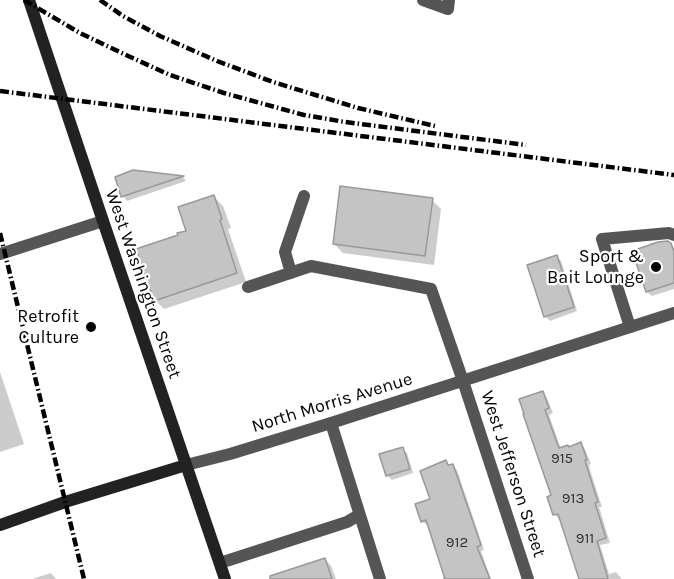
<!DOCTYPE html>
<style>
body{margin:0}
canvas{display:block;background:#fff}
</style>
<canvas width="674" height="579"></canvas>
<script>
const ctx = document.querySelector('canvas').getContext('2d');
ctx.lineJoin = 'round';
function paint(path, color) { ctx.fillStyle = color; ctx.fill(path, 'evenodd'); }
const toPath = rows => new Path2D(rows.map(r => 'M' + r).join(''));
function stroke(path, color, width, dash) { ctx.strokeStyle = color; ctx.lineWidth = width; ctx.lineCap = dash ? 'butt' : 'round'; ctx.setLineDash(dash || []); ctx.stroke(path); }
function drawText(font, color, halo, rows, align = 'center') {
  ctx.font = font + ' Karla,sans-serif'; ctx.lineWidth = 4.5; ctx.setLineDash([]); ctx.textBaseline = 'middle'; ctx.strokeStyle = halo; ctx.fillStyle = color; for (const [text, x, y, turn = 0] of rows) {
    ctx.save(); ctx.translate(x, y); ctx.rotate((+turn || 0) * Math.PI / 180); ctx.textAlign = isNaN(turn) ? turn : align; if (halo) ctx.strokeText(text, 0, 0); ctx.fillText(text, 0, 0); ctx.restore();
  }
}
paint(toPath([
 [133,172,183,177,186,181,127,201,123,196],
 [214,197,223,206,231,228,228,229,246,282,164,309,155,300,188,232],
 [432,200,441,209,434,265,343,253,334,244],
 [670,244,674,248,674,289,652,296,647,292,634,252],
 [556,256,561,261,577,311,550,321,545,316],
 [0,372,24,444,0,452],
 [543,393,547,398,553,413,549,415,561,449,569,448,581,444,585,449,591,464,589,465,590,470,602,507,599,507,610,543,600,545,609,574,616,572,622,579,580,579,561,519,559,519,555,515],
 [402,449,407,453,413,473,392,480,387,475],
 [446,462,457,470,484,550,481,551,491,579,443,579,443,577,446,576,429,525,427,525,422,521,432,500],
 [325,559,331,566,336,579,294,579],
 [51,573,56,579,32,579]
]), '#0003');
const building = toPath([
 [133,170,184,176,121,197,115,177,133,170],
 [340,186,433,198,425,256,333,244,340,186],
 [214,195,222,219,220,220,237,273,154,301,136,249,178,235,177,233,186,231,178,207,214,195],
 [668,241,671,243,674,252,674,283,646,292,632,251,658,242,668,241],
 [557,255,574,307,544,317,527,265,557,255],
 [543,391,549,408,545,410,559,448,568,445,569,447,581,442,587,460,585,460,586,464,598,502,595,503,606,538,597,541,608,579,579,579,558,514,553,515,547,497,551,495,523,414,524,414,519,399,543,391],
 [403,447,410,469,386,476,379,454,403,447],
 [446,460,448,465,453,464,481,545,477,547,490,579,445,579,426,520,421,522,415,504,430,499,420,471,446,460],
 [325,558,332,579,270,579,270,576,325,558]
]);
paint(building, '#c4c4c4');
stroke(building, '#999', 1.5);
stroke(toPath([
 [423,0,448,9,449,0],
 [291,273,285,252,304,196],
 [248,287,311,266,431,289,463,381],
 [630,327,602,239,669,233,674,235],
 [331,423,380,579],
 [220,563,347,522,359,515]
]), '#555', 12);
stroke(toPath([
 [0,254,103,221],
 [463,381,528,579]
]), '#555', 12);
stroke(toPath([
 [186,465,230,454,331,423,674,313]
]), '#555', 12);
stroke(toPath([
 [29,0,103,221,225,579],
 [0,525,65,502,186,465]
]), '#222', 12);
stroke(toPath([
 [24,0,80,33,126,55,170,75,224,93,304,115,345,122,526,145],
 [100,0,123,16,160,36,217,61,273,82,358,108,435,126],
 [0,91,674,175],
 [0,233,84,579]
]), '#000', 4.5, [9, 3, 1.5, 3]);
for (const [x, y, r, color] of [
 [656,267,6,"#000"],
 [91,327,6,"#000"]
]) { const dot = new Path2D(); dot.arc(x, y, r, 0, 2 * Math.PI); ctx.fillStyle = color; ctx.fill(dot); stroke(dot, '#fff', 2); }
drawText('15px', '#313131', null, [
 ["915",562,459],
 ["913",573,499],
 ["911",585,539],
 ["912",457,543]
]);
drawText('18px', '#000', '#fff', [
 ["Sport &",644,257],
 ["Bait Lounge",644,278],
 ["Retrofit",79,317],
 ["Culture",79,338]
], 'right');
drawText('18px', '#000', '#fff', [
 ["West Washington Street",143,284,71],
 ["North Morris Avenue",332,403,-17],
 ["West Jefferson Street",513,474,72]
]);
</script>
